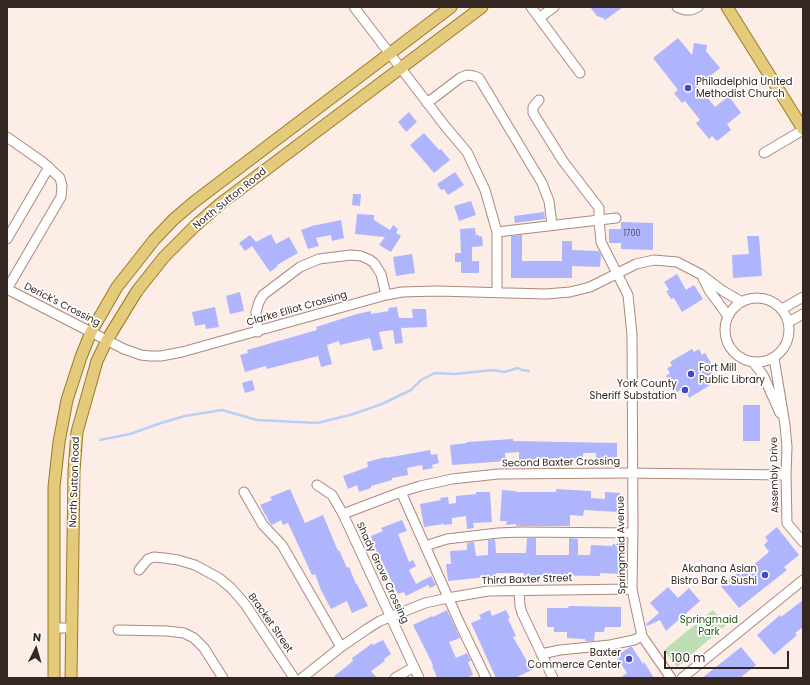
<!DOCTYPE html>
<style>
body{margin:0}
#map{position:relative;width:810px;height:685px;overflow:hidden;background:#fdede7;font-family:Poppins,sans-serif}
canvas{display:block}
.frame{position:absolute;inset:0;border:8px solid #342620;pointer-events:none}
.north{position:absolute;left:16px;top:629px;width:40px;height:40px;-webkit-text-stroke:3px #fff;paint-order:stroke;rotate:5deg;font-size:11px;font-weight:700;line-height:16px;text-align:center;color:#342620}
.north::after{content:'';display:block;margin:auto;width:14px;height:18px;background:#342620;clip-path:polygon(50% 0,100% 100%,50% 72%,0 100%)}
.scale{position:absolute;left:664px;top:651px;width:125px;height:18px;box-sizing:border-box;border:2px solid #342620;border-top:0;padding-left:5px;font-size:12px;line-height:14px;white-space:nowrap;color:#342620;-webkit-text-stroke:3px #fff;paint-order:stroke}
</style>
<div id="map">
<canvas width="810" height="685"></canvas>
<div class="frame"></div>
<div class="north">N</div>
<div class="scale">100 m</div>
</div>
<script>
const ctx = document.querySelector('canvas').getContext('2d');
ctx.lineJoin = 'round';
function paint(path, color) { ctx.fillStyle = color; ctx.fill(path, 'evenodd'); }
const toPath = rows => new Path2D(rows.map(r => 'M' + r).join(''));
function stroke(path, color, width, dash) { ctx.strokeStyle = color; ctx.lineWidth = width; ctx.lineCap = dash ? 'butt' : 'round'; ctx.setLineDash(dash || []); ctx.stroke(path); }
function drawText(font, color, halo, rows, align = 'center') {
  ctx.font = font + ' Poppins,sans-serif'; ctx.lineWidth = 3.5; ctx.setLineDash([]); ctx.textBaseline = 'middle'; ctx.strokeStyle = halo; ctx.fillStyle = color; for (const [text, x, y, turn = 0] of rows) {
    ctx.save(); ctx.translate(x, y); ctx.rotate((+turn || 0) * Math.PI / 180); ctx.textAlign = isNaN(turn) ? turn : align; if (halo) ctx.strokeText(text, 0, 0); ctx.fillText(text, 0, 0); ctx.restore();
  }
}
paint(toPath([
 [713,610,726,625,677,667,664,650]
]), '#bcdeb2');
stroke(toPath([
 [100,440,130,434,161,423,185,416,222,410,257,420,317,423,350,415,382,404,411,390,421,380,435,373,455,374,493,370,504,372,518,368,522,370,529,371]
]), '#b9cff7', 2.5);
paint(toPath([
 [590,7,623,7,605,20,603,18,597,16],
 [678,38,692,55,694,43,707,45,706,51,720,68,698,86,715,107,729,96,741,113,727,124,731,130,717,141,712,136,709,139,696,123,700,120,685,101,682,103,674,93,678,90,653,58],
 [409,112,417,122,406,132,398,122],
 [424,133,439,150,441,149,450,160,434,173,410,145],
 [455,172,464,185,448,195,444,189,441,190,437,184],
 [353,194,361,194,360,206,352,205],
 [471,201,476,215,459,221,454,206],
 [544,212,545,219,515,223,514,216],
 [357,214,374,215,374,220,390,230,393,225,398,229,396,233,401,236,391,252,379,245,385,237,355,234],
 [341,220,344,238,332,241,331,235,316,238,319,246,308,249,301,230,312,226],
 [621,222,653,223,653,250,621,249,621,243,609,243,609,229,621,229],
 [475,228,476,235,479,235,479,237,482,236,483,246,472,247,472,261,479,261,479,273,461,273,461,262,455,262,455,253,461,253,460,229],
 [271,234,276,244,289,237,298,253,277,265,278,266,270,272,252,246,245,251,239,243,250,235,256,242],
 [522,235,522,261,562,261,562,241,572,241,572,250,599,251,601,255,600,267,572,266,572,278,511,278,511,236],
 [747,236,759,236,762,276,733,278,732,255,749,254],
 [412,254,415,273,396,276,393,257],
 [677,274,686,290,694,285,703,299,682,312,674,298,671,299,666,291,669,290,664,282],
 [240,292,244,311,230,314,226,296],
 [215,307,219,327,206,329,205,324,195,326,192,312],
 [397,307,399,318,413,318,412,309,426,309,427,327,401,328,403,343,395,344,393,330,379,332,383,349,373,351,370,338,340,345,339,341,327,345,332,364,321,367,318,356,267,369,266,366,245,372,240,355,248,353,247,350,317,330,316,327,357,314,371,311,371,314,389,311,388,308],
 [692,349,694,352,699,349,702,355,705,353,714,368,711,370,715,377,709,380,712,384,689,398,687,393,683,395,680,390,677,392,666,376,670,373,667,368,672,366,670,362],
 [252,380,255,390,245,393,242,383],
 [743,405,760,405,760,441,743,441],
 [513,439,513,441,617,443,617,457,596,458,596,453,583,453,583,460,519,460,519,452,505,453,506,461,452,465,450,445,467,443,467,442],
 [430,450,431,455,437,454,439,463,432,465,433,468,423,470,422,465,407,468,408,475,392,478,392,480,371,486,371,488,359,492,357,485,348,489,343,476,368,467,367,462,386,457,386,458],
 [290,489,305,523,323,515,338,551,339,550,347,568,349,567,356,584,357,584,368,606,352,613,347,601,331,609,321,590,315,574,312,575,288,523,283,525,281,520,272,525,270,523,260,505,272,500,270,497],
 [556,489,591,491,591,498,605,499,605,492,620,493,619,512,584,510,583,516,570,515,570,526,516,526,516,524,506,525,507,521,500,521,502,490,516,491,516,492,556,492],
 [476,492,490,492,492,522,473,523,474,528,467,529,466,516,452,518,452,524,444,525,444,524,424,527,420,504,441,500,440,498,448,497,449,504,456,503,456,496,476,494],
 [402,520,407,531,398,534,409,562,413,560,416,566,409,570,416,584,431,576,436,585,430,588,428,585,406,596,404,592,398,594,382,561,380,562,371,536,383,531,381,528],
 [777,527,799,555,784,567,787,570,739,608,721,586,738,572,740,576,769,552,764,545,768,541,765,537],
 [527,538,536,538,536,555,569,555,569,538,578,539,578,555,590,555,591,545,612,546,613,544,622,545,620,574,600,573,600,576,536,575,536,576,524,576,524,573,496,573,496,576,448,581,446,564,451,564,450,551,467,550,467,543,474,542,476,556,488,555,488,540,495,539,496,553,526,553],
 [668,587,678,598,689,588,700,601,666,631,660,620,647,626,646,624,659,613,650,603],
 [803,600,803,627,795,633,797,635,774,655,757,635,780,615,781,617],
 [569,606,621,607,621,627,605,627,604,632,595,632,594,641,585,641,585,639,567,638,567,632,554,632,554,627,547,627,547,608,568,608],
 [447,610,460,638,449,642,456,658,467,653,471,661,468,662,473,675,466,678,437,678,432,665,433,665,413,625,432,616,433,617],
 [490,610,492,616,506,610,510,618,508,619,516,636,513,637,532,670,515,678,496,678,471,623,481,619,479,615],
 [383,640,391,654,384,659,385,661,371,671,377,678,332,678,353,661,352,658,366,648,372,643,373,645],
 [630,647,632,647,643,664,644,662,654,678,620,678,627,673,616,656],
 [741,647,756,665,740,678,702,678]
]), '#afb5fc');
const minor = toPath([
 [354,7,445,126,467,152,485,190,497,232,497,292],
 [531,7,580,73],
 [677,7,685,10,691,10,698,7],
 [539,18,554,7],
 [539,100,533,107,533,113,563,161,599,208,599,220,601,242,628,295,632,335,633,529,632,589,642,636,671,678],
 [427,103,460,78,467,75,474,76,479,78,542,183,549,201,552,225],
 [7,137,44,163,60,178,62,186,61,197,7,289],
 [764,153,803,130],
 [497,232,616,218],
 [7,239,49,167],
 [703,278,709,290,728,316],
 [7,289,124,349,141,355,150,356,161,356,182,352,386,295,402,292,437,291,546,294,570,292,590,287,636,264,654,260,677,262,702,275,723,291,742,302],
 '725 330a32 32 0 1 1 64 0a32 32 0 1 1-64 0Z',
 [782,309,803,297],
 [789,322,803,314],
 [258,332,256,312,259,302,263,295,300,267,319,259,351,255,361,256,370,260,374,263,381,274,386,295],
 [774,358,785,425,787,447,786,475,787,523,803,542],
 [753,362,763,375,780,413],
 [317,485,332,495,343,514,419,678],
 [244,492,263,525,282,545,341,647],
 [401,492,460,624,486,678],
 [343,514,401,492,420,486,452,479,498,474,625,473,786,475],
 [425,546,447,539,498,533,521,532,633,533],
 [139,570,148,559,154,557,164,558,178,560,195,565,219,578,231,588,245,604,294,678],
 [519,591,520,606,522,613,553,678],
 [54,628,72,628],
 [118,630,167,631,184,633,194,638,204,648,223,678],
 [541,654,560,650,610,645,634,640,642,636],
 [302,678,341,647,367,629,380,621,425,603,448,598,488,591,632,589],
 [395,678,414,667],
 [682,678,803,580]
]);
const major = toPath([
 [727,7,803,129],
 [54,678,54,487,59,442,67,400,81,357,91,332,117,287,154,240,174,219,194,202,451,7],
 [71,678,74,471,77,432,97,361,107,340,137,291,164,257,195,226,220,204,482,7]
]);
stroke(minor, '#ac897a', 11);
stroke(major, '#9b7a23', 13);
stroke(minor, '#fff', 9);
stroke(major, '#e4cb7c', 11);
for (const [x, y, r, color] of [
 [688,88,4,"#424abf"],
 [691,374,4,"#424abf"],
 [685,390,4,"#424abf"],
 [765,575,4,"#424abf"],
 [629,659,4,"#424abf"]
]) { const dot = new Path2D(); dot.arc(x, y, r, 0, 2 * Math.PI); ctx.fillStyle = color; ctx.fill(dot); stroke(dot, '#fff', 1.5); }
drawText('8px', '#534a57', null, [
 ["1700",632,234]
]);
drawText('10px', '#342620', '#fff', [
 ["Philadelphia United",696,82,"left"],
 ["Methodist Church",696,94,"left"],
 ["Fort Mill",699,368,"left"],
 ["Public Library",699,380,"left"],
 ["York County",677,384],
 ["Sheriff Substation",677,396],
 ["Akahana Asian",757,569],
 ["Bistro Bar & Sushi",757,581],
 ["Baxter",621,653],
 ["Commerce Center",621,665]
], 'right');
drawText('10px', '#342620', '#fff', [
 ["North Sutton Road",230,199,-39],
 ["Derick's Crossing",62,305,27],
 ["Clarke Elliot Crossing",297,309,-16],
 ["Second Baxter Crossing",561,463,-1],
 ["Assembly Drive",775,475,-91],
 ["North Sutton Road",75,482,-88],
 ["Springmaid Avenue",622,545,-91],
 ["Shady Grove Crossing",382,573,65],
 ["Third Baxter Street",527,580,-2],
 ["Bracket Street",270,623,55]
]);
drawText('10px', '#275518', '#fff', [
 ["Springmaid",709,620],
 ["Park",709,632]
]);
</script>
